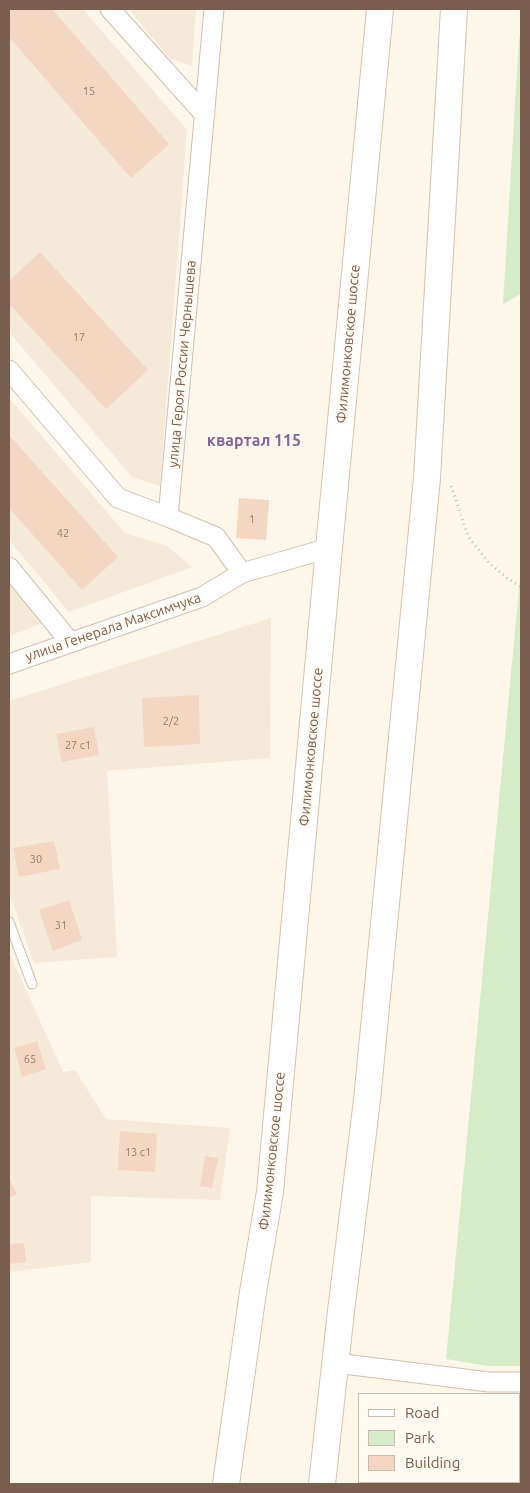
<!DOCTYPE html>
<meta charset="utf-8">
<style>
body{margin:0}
#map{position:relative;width:530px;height:1493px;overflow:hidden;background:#fdf7eb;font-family:Ubuntu,sans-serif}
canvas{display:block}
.frame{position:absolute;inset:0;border:10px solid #7a5e4d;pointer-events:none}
.legend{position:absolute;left:358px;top:1393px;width:162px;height:90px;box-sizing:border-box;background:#fffaf2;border:1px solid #cabcb0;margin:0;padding:6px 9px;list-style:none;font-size:15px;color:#7a5e4d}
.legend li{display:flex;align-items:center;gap:10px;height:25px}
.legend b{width:25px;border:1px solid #cabcb0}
</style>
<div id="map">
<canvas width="530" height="1493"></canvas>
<div class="frame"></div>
<ul class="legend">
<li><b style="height:6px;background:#fff"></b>Road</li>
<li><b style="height:14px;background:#d6ecc8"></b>Park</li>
<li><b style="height:14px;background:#f3d7c2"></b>Building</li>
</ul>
</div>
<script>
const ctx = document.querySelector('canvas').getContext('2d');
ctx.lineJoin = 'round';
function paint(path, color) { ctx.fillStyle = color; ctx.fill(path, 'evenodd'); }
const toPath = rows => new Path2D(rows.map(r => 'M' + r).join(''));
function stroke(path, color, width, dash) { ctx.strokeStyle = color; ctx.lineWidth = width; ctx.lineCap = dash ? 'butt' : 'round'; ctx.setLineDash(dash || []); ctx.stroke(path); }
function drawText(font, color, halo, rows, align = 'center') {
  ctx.font = font + ' Ubuntu,sans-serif'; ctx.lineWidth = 4; ctx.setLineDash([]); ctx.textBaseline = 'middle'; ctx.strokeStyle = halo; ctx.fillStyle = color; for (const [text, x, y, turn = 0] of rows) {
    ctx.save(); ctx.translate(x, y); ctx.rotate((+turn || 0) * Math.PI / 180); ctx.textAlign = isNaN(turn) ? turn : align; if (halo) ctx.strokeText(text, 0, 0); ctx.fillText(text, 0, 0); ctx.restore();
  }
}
paint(toPath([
 [9,9,83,9,187,130,160,486,132,477,9,332],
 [129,9,196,9,192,66,169,58],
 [9,398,125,533,167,546,192,567,69,612,9,540],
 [9,579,46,622,9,636],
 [271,618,270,758,107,771,117,957,34,963,9,892,9,701],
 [9,952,63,1072,75,1070,106,1119,230,1128,220,1200,91,1196,91,1262,9,1272]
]), '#f5e9d9');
paint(toPath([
 [521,36,521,294,503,304,519,37],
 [521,568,521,1366,488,1366,446,1359],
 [519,1395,521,1395,521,1484,408,1484,408,1482,519,1482]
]), '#d6ecc8');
paint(toPath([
 [9,9,52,9,169,144,131,178,9,37],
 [40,252,148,370,106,409,9,304,9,281],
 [9,435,118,557,82,590,9,508],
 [239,498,269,500,266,540,236,538],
 [199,695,200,744,144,747,142,698],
 [94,727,99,755,62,762,56,734],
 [54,841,60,869,19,877,13,848],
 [69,900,82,940,53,951,39,910],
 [37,1041,46,1069,22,1077,14,1048],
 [120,1131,157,1134,155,1172,118,1170],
 [205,1156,218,1158,212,1188,200,1186],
 [9,1178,17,1194,9,1198],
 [24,1243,26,1262,9,1264,9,1244]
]), '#f3d7c2');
const service = toPath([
 [9,922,32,984]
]);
const minor = toPath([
 [110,9,205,115],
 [214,9,168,517,216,537,242,573],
 [9,370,118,498,168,517],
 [9,567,70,642],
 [9,664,202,597,242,573,329,548],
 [336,1363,489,1382,521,1382]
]);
const secondary = toPath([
 [226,1484,253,1292,270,1192,329,548,380,9],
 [322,1484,341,1311,367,1100,427,478,454,9]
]);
stroke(service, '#d1bfaf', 11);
stroke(minor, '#d1bfaf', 21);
stroke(secondary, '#d6c1af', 28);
stroke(toPath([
 [451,486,468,536,489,563,507,578,521,587]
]), '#d9baa4', 3, [1, 4]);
stroke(service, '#fff', 9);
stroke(minor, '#fff', 19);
stroke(secondary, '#fff', 26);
drawText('11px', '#987c6a', null, [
 ["15",89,91],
 ["17",79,337],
 ["1",252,519],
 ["42",63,533],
 ["2/2",171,721],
 ["27 с1",78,745],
 ["30",36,859],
 ["31",61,925],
 ["65",30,1059],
 ["13 с1",138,1152]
]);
drawText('14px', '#7a5e4d', '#fffaf2', [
 ["Филимонковское шоссе",348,344,-85],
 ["улица Героя России Чернышева",182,364,-85],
 ["улица Генерала Максимчука",113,627,-19],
 ["Филимонковское шоссе",311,747,-85],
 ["Филимонковское шоссе",272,1151,-84]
]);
drawText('bold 16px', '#866595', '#fffaf2', [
 ["квартал 115",254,441]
]);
</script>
